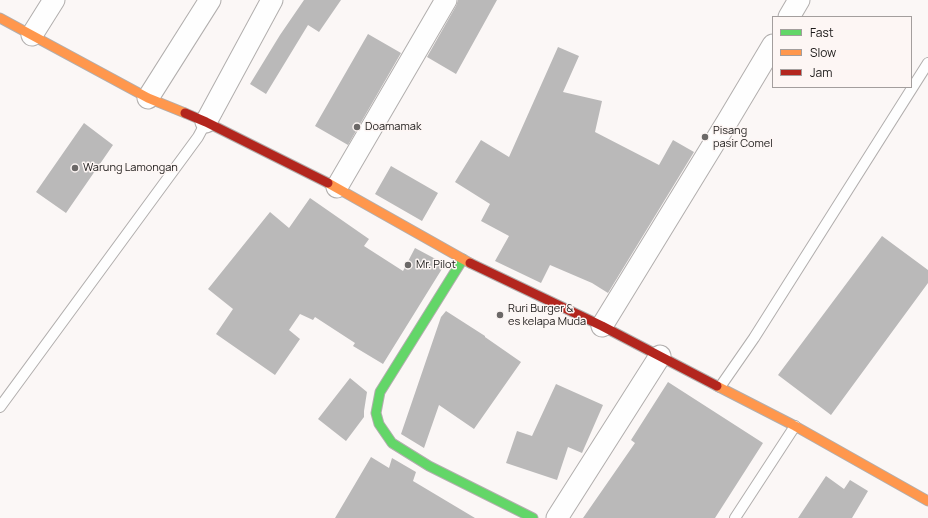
<!DOCTYPE html>
<style>
body{margin:0}
#map{position:relative;width:928px;height:518px;overflow:hidden;background:#fbf7f6;font-family:Manrope,sans-serif}
canvas{display:block}
.legend{position:absolute;left:772px;top:16px;width:140px;height:72px;box-sizing:border-box;background:#fdf6f4;border:1px solid #a39e9d;margin:0;padding:5px 7px;list-style:none;font-size:12px;color:#1d1b1a}
.legend li{display:flex;align-items:center;gap:8px;height:20px}
.legend b{width:20px;border:1px solid #a39e9d}
</style>
<div id="map">
<canvas width="928" height="518"></canvas>
<ul class="legend">
<li><b style="height:5px;background:#63d668"></b>Fast</li>
<li><b style="height:5px;background:#ff974d"></b>Slow</li>
<li><b style="height:5px;background:#b3261e"></b>Jam</li>
</ul>
</div>
<script>
const ctx = document.querySelector('canvas').getContext('2d');
ctx.lineJoin = 'round';
function paint(path, color) { ctx.fillStyle = color; ctx.fill(path, 'evenodd'); }
const toPath = rows => new Path2D(rows.map(r => 'M' + r).join(''));
function stroke(path, color, width, dash) { ctx.strokeStyle = color; ctx.lineWidth = width; ctx.lineCap = dash ? 'butt' : 'round'; ctx.setLineDash(dash || []); ctx.stroke(path); }
function drawText(font, color, halo, rows, align = 'center') {
  ctx.font = font + ' Manrope,sans-serif'; ctx.lineWidth = 3; ctx.setLineDash([]); ctx.textBaseline = 'middle'; ctx.strokeStyle = halo; ctx.fillStyle = color; for (const [text, x, y, turn = 0] of rows) {
    ctx.save(); ctx.translate(x, y); ctx.rotate((+turn || 0) * Math.PI / 180); ctx.textAlign = isNaN(turn) ? turn : align; if (halo) ctx.strokeText(text, 0, 0); ctx.fillText(text, 0, 0); ctx.restore();
  }
}
paint(toPath([
 [304,0,341,0,319,32,308,25,266,94,250,84,280,35],
 [458,0,497,0,456,74,427,57,456,6],
 [368,34,401,53,348,145,315,126],
 [558,47,579,56,563,92,602,101,595,132,659,165,673,140,694,152,608,293,592,283,550,265,541,283,495,261,509,236,481,221,490,204,455,182,481,140,509,157],
 [84,123,113,145,66,213,36,192],
 [391,166,438,193,422,221,375,194],
 [310,198,369,239,364,246,403,271,415,248,445,264,383,364,353,346,355,343,315,317,313,320,300,314,289,330,300,339,275,375,216,334,233,309,208,289,270,212,289,228],
 [882,236,928,270,928,283,831,415,778,375],
 [446,311,485,336,485,337,521,362,474,429,439,405,424,448,401,434,441,317],
 [350,378,367,392,364,411,364,417,346,441,318,419],
 [668,382,763,443,715,518,583,518,635,443,631,440],
 [556,384,603,405,582,453,568,447,557,480,506,463,517,431,532,436],
 [371,457,389,468,392,458,416,472,413,481,475,518,335,518],
 [826,476,844,489,850,480,868,491,852,518,798,518]
]), '#bab9b9');
const lane = toPath([
 [720,387,754,338,928,63],
 [0,407,198,137,206,122],
 [735,518,795,426]
]);
const street = toPath([
 [789,17,799,0],
 [32,35,54,0],
 [148,98,210,0],
 [206,122,272,0],
 [337,187,446,0],
 [602,326,727,122,773,45],
 [557,518,660,356]
]);
const fast = toPath([
 [463,259,380,392,376,413,379,424,392,443,429,466,533,518]
]);
const slow = toPath([
 [0,18,148,98,185,113],
 [328,183,470,263],
 [717,386,795,426,928,501]
]);
const jam = toPath([
 [185,113,206,122,328,183],
 [470,263,602,326,717,386]
]);
stroke(lane, '#b1aead', 12);
stroke(street, '#b1aead', 23);
stroke(fast, '#b1aead', 11);
stroke(slow, '#b1aead', 11);
stroke(jam, '#b1aead', 11);
stroke(lane, '#fefefe', 10);
stroke(street, '#fefefe', 21);
stroke(fast, '#63d668', 9);
stroke(slow, '#ff974d', 9);
stroke(jam, '#b3261e', 9);
for (const [x, y, r, color] of [
 [357,127,4,"#6b6867"],
 [705,137,4,"#6b6867"],
 [75,168,4,"#6b6867"],
 [408,265,4,"#6b6867"],
 [500,315,4,"#6b6867"]
]) { const dot = new Path2D(); dot.arc(x, y, r, 0, 2 * Math.PI); ctx.fillStyle = color; ctx.fill(dot); stroke(dot, '#fdf6f4', 1.5); }
drawText('11px', '#1d1b1a', '#fdf6f4', [
 ["Doamamak",365,127],
 ["Pisang",713,131],
 ["pasir Comel",713,144],
 ["Warung Lamongan",83,168],
 ["Mr. Pilot",416,265],
 ["Ruri Burger &",508,309],
 ["es kelapa Muda",508,322]
], 'left');
</script>
